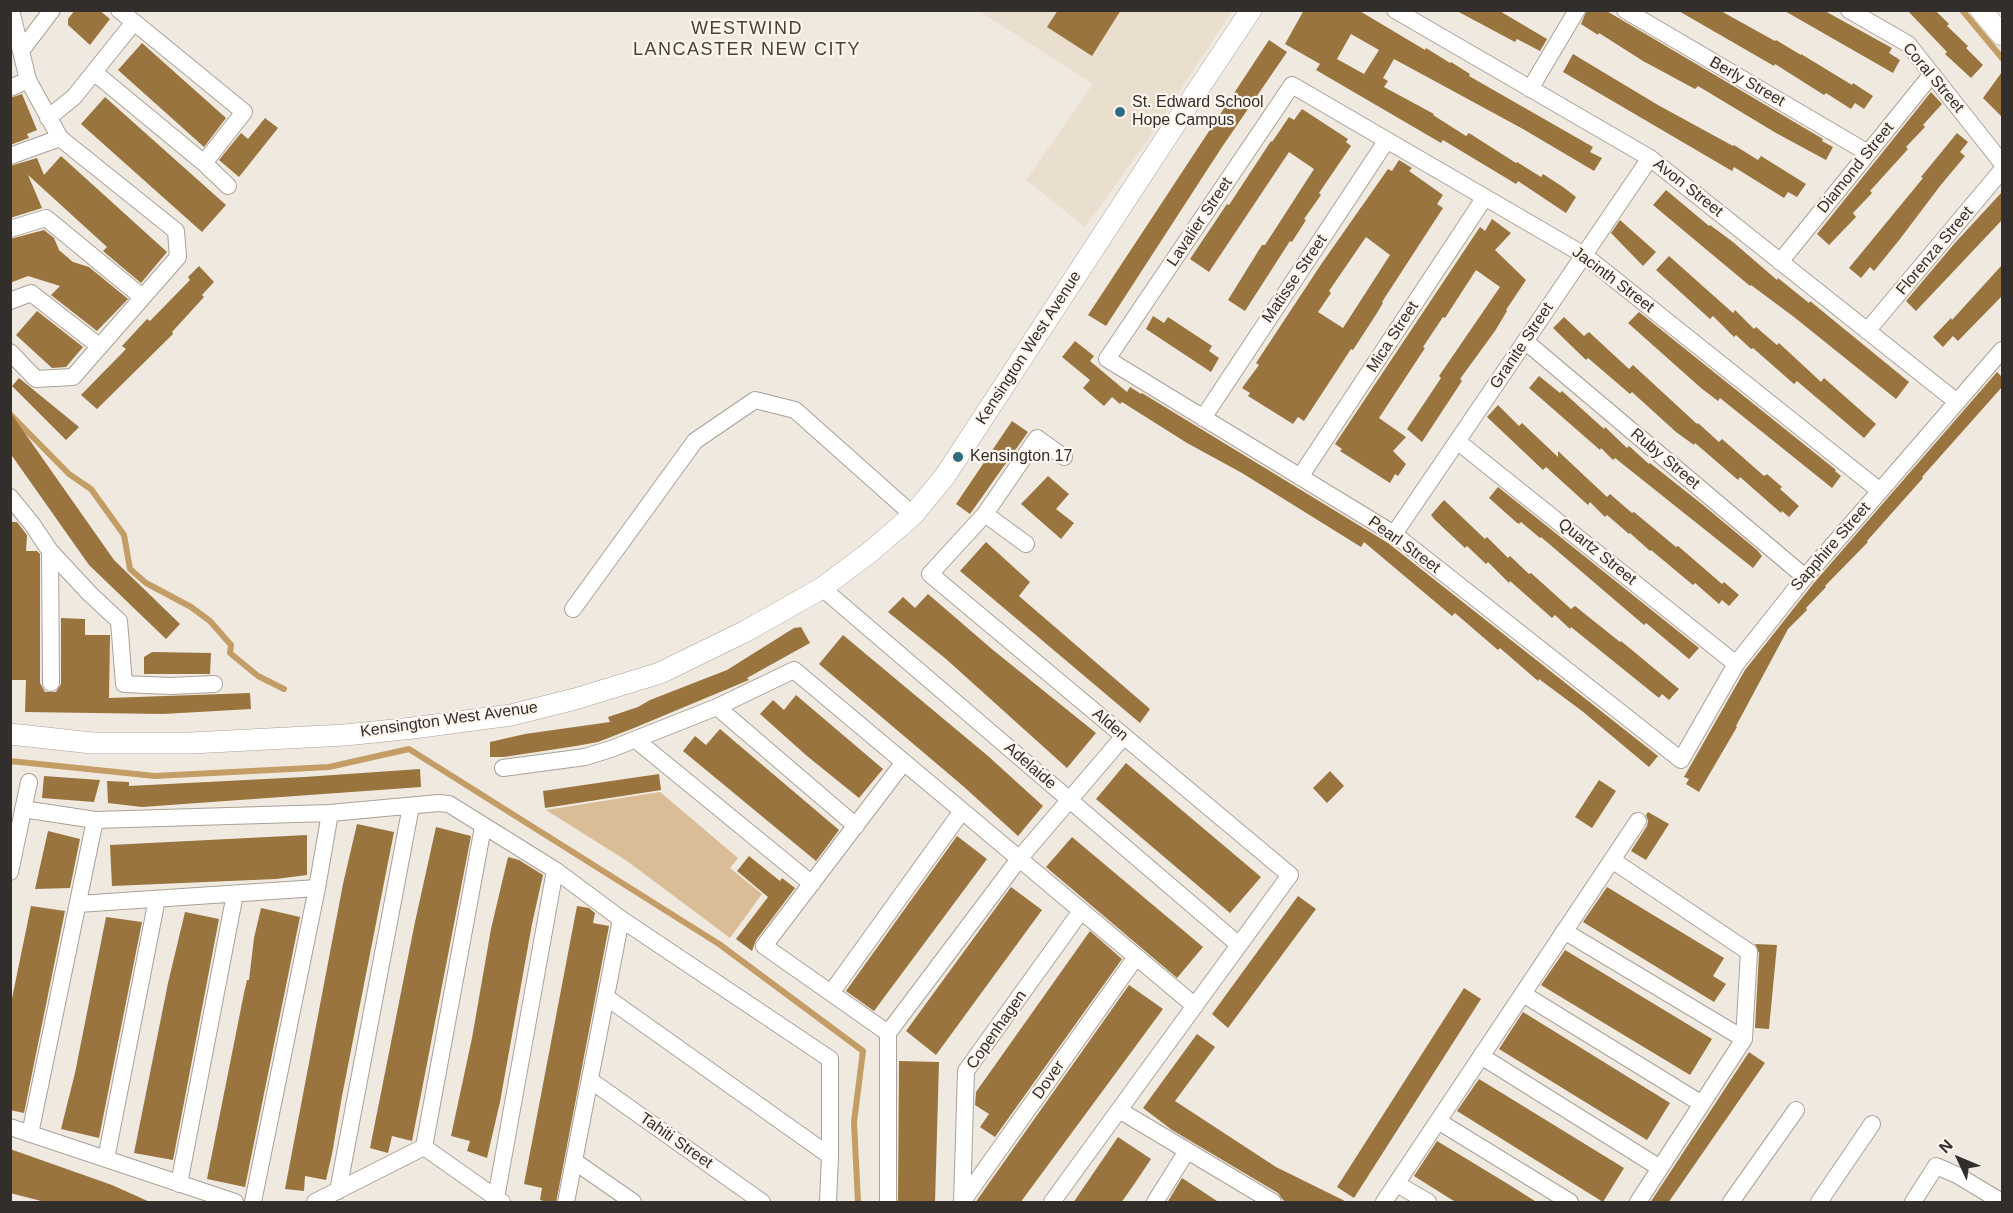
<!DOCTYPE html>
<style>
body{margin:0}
#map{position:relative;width:2013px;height:1213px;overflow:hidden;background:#f0e9e0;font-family:Arial,sans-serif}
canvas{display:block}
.frame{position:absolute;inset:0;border:12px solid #312e2b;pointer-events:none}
.north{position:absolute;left:1929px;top:1129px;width:60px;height:60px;-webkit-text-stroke:4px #fef6ed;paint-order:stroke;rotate:314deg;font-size:16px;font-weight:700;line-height:24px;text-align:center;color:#312e2b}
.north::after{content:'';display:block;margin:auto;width:21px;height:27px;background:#312e2b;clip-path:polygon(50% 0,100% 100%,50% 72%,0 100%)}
</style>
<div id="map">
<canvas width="2013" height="1213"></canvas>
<div class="frame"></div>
<div class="north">N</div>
</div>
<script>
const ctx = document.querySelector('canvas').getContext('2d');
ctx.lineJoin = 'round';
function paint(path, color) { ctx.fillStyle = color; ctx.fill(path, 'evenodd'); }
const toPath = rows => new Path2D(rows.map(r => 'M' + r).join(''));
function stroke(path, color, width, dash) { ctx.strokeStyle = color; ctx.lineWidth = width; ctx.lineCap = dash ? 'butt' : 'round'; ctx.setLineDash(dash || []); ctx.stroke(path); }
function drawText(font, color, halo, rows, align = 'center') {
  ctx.font = font + ' Arial,sans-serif'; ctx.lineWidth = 4.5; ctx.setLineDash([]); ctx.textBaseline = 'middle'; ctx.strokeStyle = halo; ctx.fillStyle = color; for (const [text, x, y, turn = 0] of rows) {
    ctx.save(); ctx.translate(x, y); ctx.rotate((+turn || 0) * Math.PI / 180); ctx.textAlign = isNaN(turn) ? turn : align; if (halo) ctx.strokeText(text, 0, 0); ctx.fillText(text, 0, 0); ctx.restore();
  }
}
paint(toPath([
 [979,11,1232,11,1147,141,1085,227,1026,180,1093,84]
]), '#eadece');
paint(toPath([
 [660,792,738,858,730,868,762,894,730,938,627,861,546,810]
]), '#dabd97');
stroke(toPath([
 [1962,10,2002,58],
 [10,414,69,474,91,489,124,535,130,569,146,583,191,607,210,621,231,645,230,653,258,676,284,689],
 [10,761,155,776,329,767,409,749,719,944,863,1051,854,1122,858,1202]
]), '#c39c66', 6);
paint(toPath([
 [75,10,99,10,110,19,90,45,68,25,68,19],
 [1058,10,1121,10,1092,56,1047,27],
 [1304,10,1358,10,1425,50,1426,48,1450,63,1451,62,1470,74,1469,76,1593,147,1590,152,1602,158,1594,171,1523,129,1394,59,1383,78,1388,81,1384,87,1434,114,1433,115,1466,136,1469,133,1516,163,1517,162,1541,177,1543,174,1563,187,1576,197,1566,213,1518,181,1516,184,1443,140,1441,143,1316,70,1320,64,1285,44],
 [1351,34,1379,50,1364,74,1337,59],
 [1455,10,1498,10,1547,39,1540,51,1517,39,1515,42],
 [1587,10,1605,10,1823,139,1822,141,1833,147,1826,160,1776,133,1698,86,1695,89,1643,61,1599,33,1598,35,1581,24],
 [1677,10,1719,10,1775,41,1776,40,1801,55,1801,54,1852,85,1853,83,1873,96,1864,109,1855,103,1851,109,1826,93,1824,95,1775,64,1774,66],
 [1783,10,1823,10,1892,48,1889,53,1900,60,1893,73],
 [1907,10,1935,10,1949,24,1947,26,1968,46,1966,48,1983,65,1971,78,1945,54,1947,52],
 [1269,40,1287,52,1222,147,1106,326,1088,315],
 [142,43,226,118,204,147,118,70],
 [1573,54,1658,105,1733,146,1734,145,1758,160,1761,156,1806,184,1797,197,1788,192,1784,198,1734,167,1732,171,1563,72],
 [2002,72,2002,117,1983,98],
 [1931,92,1942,104,1923,125,1925,127,1906,147,1908,149,1870,191,1872,193,1853,213,1856,217,1829,245,1817,234],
 [22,94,37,130,27,134,29,138,10,145,10,98],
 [105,97,226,205,202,232,81,124],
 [1302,109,1348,139,1346,142,1351,146,1319,193,1321,195,1304,219,1306,220,1292,242,1290,241,1245,311,1228,300,1262,245,1265,245,1314,169,1289,152,1209,272,1190,259,1227,204,1229,205,1271,141,1272,142,1289,117,1294,120],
 [265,118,278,128,239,177,219,160,241,133,248,139],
 [1957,133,1968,142,1960,152,1965,156,1940,186,1900,239,1874,271,1870,267,1861,278,1849,268,1923,178,1921,177],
 [61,156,167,252,141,283,103,251,107,247,28,175,42,208,10,218,10,166,37,158,44,175],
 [1399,160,1412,168,1409,171,1443,195,1437,204,1443,208,1382,302,1383,303,1377,313,1353,350,1351,349,1304,421,1298,417,1293,424,1248,396,1250,393,1242,388,1259,365,1256,363,1322,263,1388,169,1392,171],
 [1366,237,1390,255,1343,328,1318,312,1331,293,1329,291],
 [1666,190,1709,226,1710,225,1733,242,1777,280,1778,278,1809,303,1810,301,1909,382,1896,399,1794,317,1751,285,1750,286,1653,205],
 [2002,192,2002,220,1916,311,1906,301,1954,244],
 [1492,219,1511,233,1495,250,1526,280,1506,310,1507,311,1495,331,1460,379,1462,381,1422,442,1407,429,1441,378,1439,376,1500,287,1476,270,1445,318,1443,317,1423,347,1425,348,1379,418,1406,437,1393,451,1406,464,1398,476,1395,474,1390,483,1340,451,1342,449,1335,444,1480,227,1485,231],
 [1620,220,1656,252,1643,266,1611,233],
 [44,230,54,238,59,250,73,262,89,267,128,299,97,331,51,295,60,286,28,276,10,283,10,239],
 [1669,256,1733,313,1735,310,1754,329,1756,327,1777,345,1779,343,1821,382,1824,378,1876,424,1864,438,1797,381,1794,384,1753,348,1751,349,1736,335,1734,337,1713,316,1710,319,1656,270],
 [2002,265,2002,296,1958,341,1953,336,1943,347,1933,337,1951,318,1952,320],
 [199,266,214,282,202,295,204,297,183,320,172,332,173,334,97,409,81,395,126,349,122,346,147,319,150,321,190,280,188,277],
 [37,311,83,347,66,367,52,368,16,335],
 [1639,312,1836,470,1835,471,1841,476,1832,488,1720,398,1718,401,1701,388,1628,323],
 [1153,316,1164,323,1168,317,1212,346,1209,351,1219,358,1211,372,1146,329],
 [1564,317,1584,336,1589,332,1629,369,1633,365,1697,424,1698,423,1719,442,1722,439,1764,476,1767,474,1782,487,1780,489,1799,506,1789,517,1782,511,1781,513,1740,477,1738,480,1695,443,1694,445,1676,432,1632,392,1630,394,1588,358,1586,360,1553,328],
 [1075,341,1094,356,1090,361,1127,392,1130,387,1141,394,1142,393,1388,543,1658,756,1649,767,1582,711,1539,679,1538,681,1500,648,1498,650,1455,613,1452,616,1364,542,1361,547,1242,473,1187,443,1122,402,1120,404,1112,397,1104,406,1083,388,1090,380,1062,357],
 [1997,372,2002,377,2002,387,1922,477,1923,478,1867,541,1868,542,1825,586,1826,587,1806,608,1807,610,1788,629,1736,726,1737,727,1699,792,1686,784,1689,779,1684,777,1745,670,1813,584],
 [1539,376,1560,393,1562,391,1604,429,1605,427,1627,448,1629,446,1649,464,1650,463,1703,505,1757,550,1762,556,1753,568,1615,458,1613,460,1601,448,1600,450,1529,388],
 [19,378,79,427,66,440,12,386],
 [1498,405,1519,426,1522,423,1558,457,1558,451,1607,497,1610,494,1632,513,1634,512,1676,547,1678,546,1722,584,1724,582,1739,595,1729,606,1722,600,1719,604,1695,583,1693,585,1651,550,1650,551,1630,533,1629,534,1607,515,1605,517,1590,502,1588,505,1546,467,1543,470,1487,417],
 [10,412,114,560,180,624,166,639,89,565,10,453],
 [1012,421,1028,432,970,514,956,504],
 [1048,476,1069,494,1056,509,1074,523,1061,539,1021,504],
 [1498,487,1699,648,1689,659,1646,623,1644,625,1541,537,1540,538,1521,522,1519,524,1516,522,1489,498],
 [1444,500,1485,539,1487,537,1508,558,1510,556,1529,574,1531,573,1571,609,1575,606,1620,642,1621,641,1679,689,1669,700,1662,694,1659,698,1571,627,1570,629,1555,615,1552,618,1510,581,1509,583,1488,562,1486,564,1467,546,1465,548,1435,520,1431,515],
 [10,522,17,522,27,535,26,551,37,551,40,554,40,683,45,692,56,692,61,684,61,618,85,619,85,635,110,635,109,698,250,693,251,709,163,714,25,712,26,680,10,680],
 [986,542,1030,582,1019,596,1150,709,1140,723,960,571],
 [928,594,993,650,1096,733,1067,768,946,659,888,612,903,597,915,608],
 [801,627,810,643,747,678,749,680,634,728,598,742,576,746,504,757,490,757,490,742,525,734,610,722,608,717,638,707,650,700,727,670,794,628],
 [843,635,988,756,1043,806,1018,836,963,786,819,664],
 [152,652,211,653,210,674,144,674,144,657],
 [796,695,883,769,859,798,807,756,760,714,773,700,784,710],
 [720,729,839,830,816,861,683,751,695,736,706,745],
 [1126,763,1261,877,1230,913,1096,799],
 [420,769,421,787,142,807,108,803,107,781,129,782,129,786,304,777],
 [1330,771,1344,786,1327,803,1313,788],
 [659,774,661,790,545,808,543,791],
 [44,776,100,780,94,802,42,798],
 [1599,780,1616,791,1592,828,1575,817],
 [1648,812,1669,824,1646,860,1631,851,1647,826,1648,821,1646,815],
 [357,824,394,832,342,1096,332,1154,326,1180,305,1176,304,1191,285,1189,343,884],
 [436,827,471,836,412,1141,392,1136,388,1153,370,1148,415,922],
 [48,831,80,839,70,888,35,889],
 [307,835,307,875,276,879,112,886,110,845],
 [957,836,987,859,874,1011,846,991],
 [1072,837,1203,947,1177,978,1046,867],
 [749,856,780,881,782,878,795,888,756,940,752,951,736,939,768,897,737,871],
 [508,857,519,860,543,875,532,924,500,1102,487,1158,467,1151,470,1141,451,1136,472,1038,491,929],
 [1011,887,1042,910,936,1055,906,1031],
 [1607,887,1724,958,1713,976,1726,984,1714,1002,1583,922],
 [1298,896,1316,909,1228,1028,1212,1014],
 [31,906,65,911,24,1113,10,1110,10,1008],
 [577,906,589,908,595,913,593,923,609,926,556,1203,551,1203,540,1200,542,1188,524,1184],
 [261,908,300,917,245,1187,207,1179,244,993,247,980,249,980,254,938],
 [185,912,219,919,173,1160,134,1153,168,983],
 [106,917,142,922,99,1138,61,1129,75,1073],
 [1090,931,1122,959,995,1137,980,1127,989,1114,975,1105,976,1092],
 [1755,944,1777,945,1769,1029,1755,1028,1759,953],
 [1565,950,1712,1039,1690,1075,1541,985],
 [1129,985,1163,1009,1020,1203,975,1203],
 [1464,988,1481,999,1354,1198,1337,1187],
 [1523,1012,1670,1103,1647,1140,1499,1049],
 [1197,1034,1215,1047,1175,1101,1276,1167,1349,1203,1289,1203,1283,1200,1278,1193,1172,1130,1143,1108],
 [1749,1052,1765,1063,1668,1203,1650,1203],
 [899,1061,939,1062,935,1203,898,1203],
 [1479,1079,1624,1168,1603,1202,1457,1111],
 [1118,1137,1151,1159,1135,1183,1121,1203,1073,1203],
 [1437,1141,1508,1184,1538,1203,1457,1203,1414,1176],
 [10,1149,112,1185,152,1203,49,1203,10,1193],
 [1182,1178,1220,1203,1167,1203]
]), '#99743e');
const minor = toPath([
 [1395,10,1650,158,1957,402],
 [1625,10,1868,153],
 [1849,10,1908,44,2002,163],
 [21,51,52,10],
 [95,73,204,163,244,112,134,22],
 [10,88,28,80,11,10],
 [1530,89,1577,10],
 [48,118,74,97,134,22,119,10],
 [10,156,60,138,28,80],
 [204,163,228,186],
 [10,229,46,218,142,297],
 [1780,262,1932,74],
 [10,301,31,293,99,346],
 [1867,331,2002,170],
 [1525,341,1805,577],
 [10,352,36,379,73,377,178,257,176,231,60,138],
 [1203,418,1387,140],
 [1457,441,1736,664],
 [1300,477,1485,197],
 [1880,491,1584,255,1292,85,1107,359,1394,534,1681,760,1736,664,1805,577,1880,491,2002,350],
 [10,497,32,524,50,551,90,594,119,621,124,684,170,686,214,684],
 [985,514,1026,544],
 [1394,534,1650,158],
 [50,551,51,683],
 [822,588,1239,945],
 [573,609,695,441,755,400,795,410,913,515],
 [717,707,856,826],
 [636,740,812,884],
 [503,768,585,757,611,749,717,707,794,670,1195,1006],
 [23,809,95,820,330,813,439,803,449,804,555,870,621,919,830,1059,830,1156,828,1202],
 [1612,860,1749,952,1744,1039,1638,1202],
 [10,872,29,782],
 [78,904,317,888],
 [1564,931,1744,1039],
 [831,993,962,811],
 [1523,994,1702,1104],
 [606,997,830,1156],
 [888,1033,764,946,904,762],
 [1481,1056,1660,1168],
 [590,1080,762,1202],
 [1119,1110,1273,1202],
 [1438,1121,1570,1202],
 [10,1127,235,1202],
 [30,1134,95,820],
 [424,1147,483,827],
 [424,1147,502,1202],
 [106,1159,157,899],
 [574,1161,633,1202],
 [179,1184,235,894],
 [1397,1184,1428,1202],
 [338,1191,411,806],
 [496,1198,555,870],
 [253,1202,317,888,330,813],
 [315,1202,424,1147],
 [566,1202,621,919],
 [888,1202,888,1033,1019,859,1124,736],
 [962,1202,966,1071,1081,911],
 [962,1202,1136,957],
 [1052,1202,1290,875,930,574,985,514,1037,438,1064,457],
 [1155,1202,1187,1151],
 [1384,1202,1638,821],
 [1731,1202,1796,1110],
 [1819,1202,1872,1124],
 [1913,1202,1936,1166,1957,1175,2002,1202]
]);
const tertiary = toPath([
 [1981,10,2002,35],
 [10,734,92,743,191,743,345,735,413,728,511,715,575,699,660,673,746,631,822,588,869,553,913,515,945,476,1189,103,1251,10]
]);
stroke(minor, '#a8a198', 18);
stroke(tertiary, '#a8a198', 22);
stroke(minor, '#fff', 16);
stroke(tertiary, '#fff', 21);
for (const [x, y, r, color] of [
 [1120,112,6,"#2d6b81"],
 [958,457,6,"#2d6b81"]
]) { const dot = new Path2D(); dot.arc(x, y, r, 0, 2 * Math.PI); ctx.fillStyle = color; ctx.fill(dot); stroke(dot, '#fef6ed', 2); }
drawText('16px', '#312e2b', '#fef6ed', [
 ["Coral Street",1933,78,50],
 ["Berly Street",1747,82,30],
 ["Diamond Street",1856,168,-51],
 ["Avon Street",1688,188,38],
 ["Lavalier Street",1200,222,-56],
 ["Florenza Street",1935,251,-50],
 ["Matisse Street",1295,279,-56],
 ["Jacinth Street",1613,280,37],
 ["Mica Street",1393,337,-57],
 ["Granite Street",1522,346,-56],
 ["Kensington West Avenue",1029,348,-57],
 ["Ruby Street",1665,459,40],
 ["Pearl Street",1404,545,36],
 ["Sapphire Street",1831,547,-49],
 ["Quartz Street",1597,552,39],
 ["Kensington West Avenue",449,720,-8],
 ["Alden",1110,725,40],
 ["Adelaide",1030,766,41],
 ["Copenhagen",997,1030,-55],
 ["Dover",1049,1080,-55],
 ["Tahiti Street",676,1141,35]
]);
drawText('16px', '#312e2b', '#fef6ed', [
 ["St. Edward School",1132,103],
 ["Hope Campus",1132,121],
 ["Kensington 17",970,457]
], 'left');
ctx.letterSpacing = '1.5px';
drawText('18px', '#474139', '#fef6ed', [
 ["WESTWIND",747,29],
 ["LANCASTER NEW CITY",747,50]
]);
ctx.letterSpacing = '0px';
</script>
